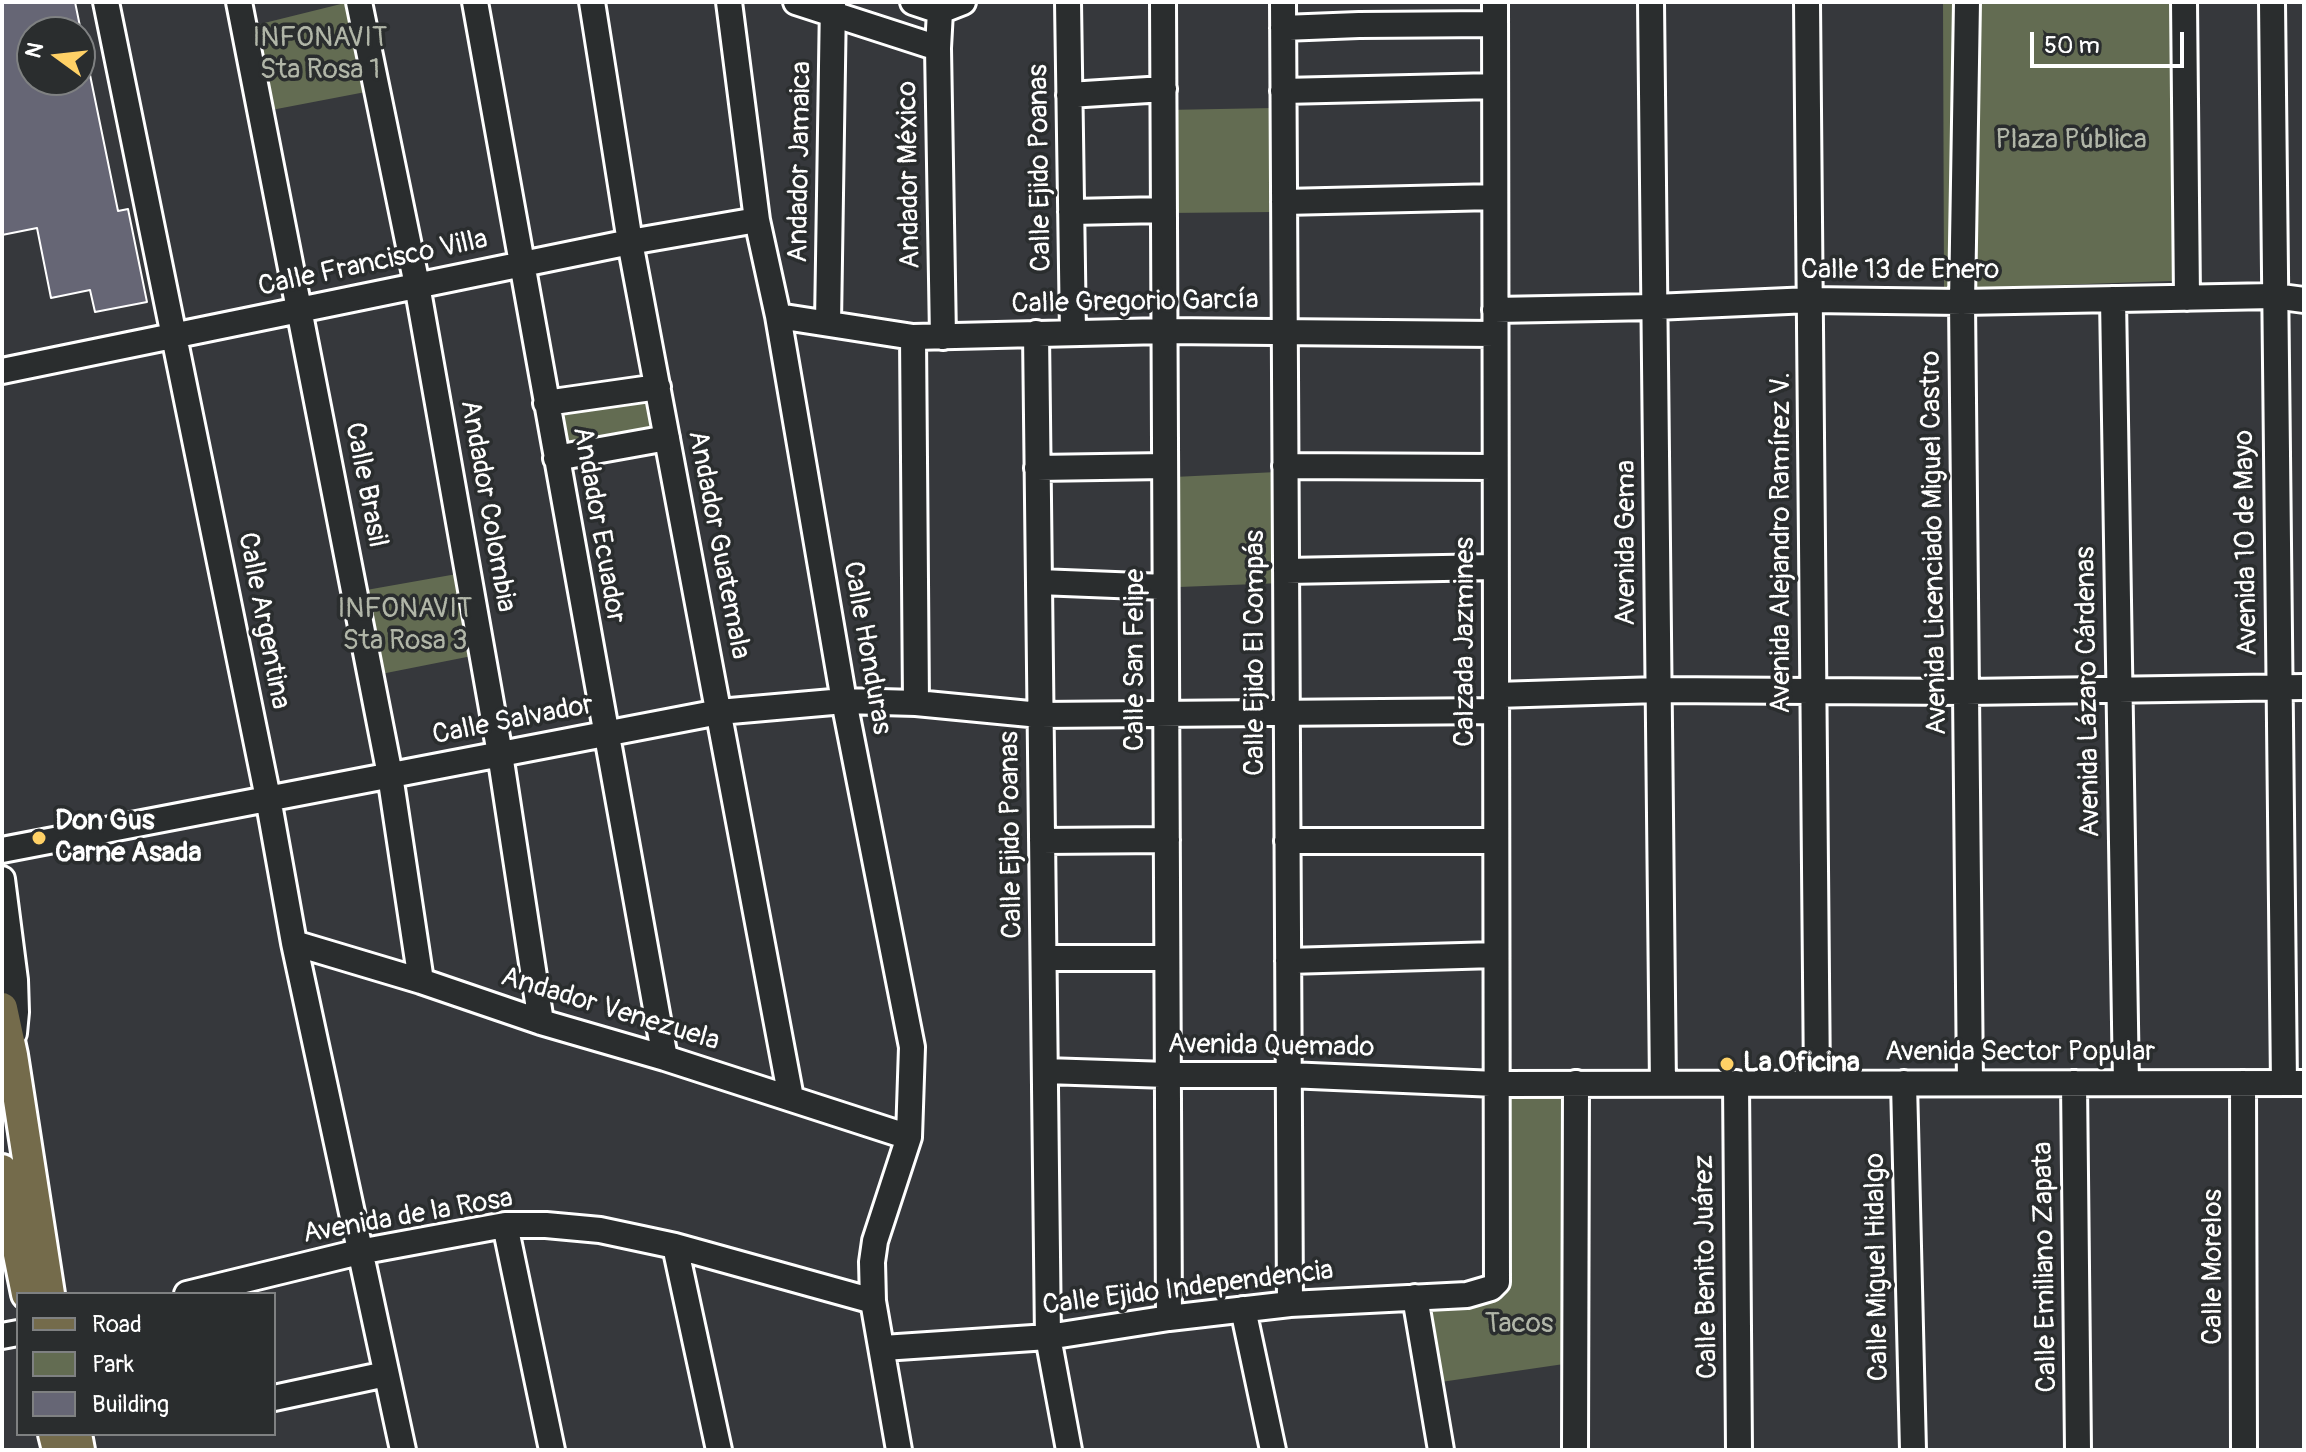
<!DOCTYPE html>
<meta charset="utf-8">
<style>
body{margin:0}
#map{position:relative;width:2306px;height:1452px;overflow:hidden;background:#36383c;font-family:Pangolin,sans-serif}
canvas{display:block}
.frame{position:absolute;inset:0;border:4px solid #fff;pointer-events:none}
.legend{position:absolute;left:16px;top:1292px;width:260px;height:144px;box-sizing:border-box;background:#2a2d2e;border:2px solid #7f8182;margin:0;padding:10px 14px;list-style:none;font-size:24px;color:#fff}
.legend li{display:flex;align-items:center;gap:16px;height:40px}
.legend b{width:40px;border:2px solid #7f8182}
.north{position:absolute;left:16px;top:16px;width:80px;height:80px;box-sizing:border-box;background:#2a2d2e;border:2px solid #7f8182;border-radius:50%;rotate:285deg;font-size:22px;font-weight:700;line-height:32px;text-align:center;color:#fff}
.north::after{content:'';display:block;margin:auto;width:28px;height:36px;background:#ffd166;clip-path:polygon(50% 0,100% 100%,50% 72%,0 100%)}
.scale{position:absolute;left:2030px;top:32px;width:154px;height:36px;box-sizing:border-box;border:4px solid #fff;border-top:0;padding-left:10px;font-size:24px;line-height:28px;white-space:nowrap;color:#fff;-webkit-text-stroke:6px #2a2d2e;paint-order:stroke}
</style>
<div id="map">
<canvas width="2306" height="1452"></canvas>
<div class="frame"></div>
<ul class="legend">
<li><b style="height:10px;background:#746b4b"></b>Road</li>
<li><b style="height:22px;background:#636c52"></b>Park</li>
<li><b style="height:22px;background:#666675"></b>Building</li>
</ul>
<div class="north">N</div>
<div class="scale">50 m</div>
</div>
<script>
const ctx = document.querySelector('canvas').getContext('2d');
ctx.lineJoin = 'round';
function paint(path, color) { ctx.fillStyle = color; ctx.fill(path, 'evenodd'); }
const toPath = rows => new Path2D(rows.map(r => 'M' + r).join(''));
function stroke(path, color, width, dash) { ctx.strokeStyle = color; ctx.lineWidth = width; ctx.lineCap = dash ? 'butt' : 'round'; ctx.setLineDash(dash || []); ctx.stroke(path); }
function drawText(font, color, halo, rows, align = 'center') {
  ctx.font = font + ' Pangolin,sans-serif'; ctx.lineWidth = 7; ctx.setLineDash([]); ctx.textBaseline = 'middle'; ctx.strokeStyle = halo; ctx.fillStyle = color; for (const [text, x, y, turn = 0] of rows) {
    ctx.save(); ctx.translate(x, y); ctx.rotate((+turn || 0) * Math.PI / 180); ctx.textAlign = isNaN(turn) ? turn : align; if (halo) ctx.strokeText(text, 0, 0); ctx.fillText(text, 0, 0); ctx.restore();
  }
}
paint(toPath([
 [349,2,376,90,261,112,244,28],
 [1943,2,2199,2,2199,280,1944,289],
 [1274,108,1275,212,1166,213,1165,110],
 [658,387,667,438,556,458,546,403],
 [1277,472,1282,583,1179,587,1174,477],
 [468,572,482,654,371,676,355,592],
 [1504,1089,1569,1091,1564,1364,1434,1383,1419,1299,1490,1291]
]), '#636c52');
const building = toPath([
 [2,2,75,2,118,211,128,209,147,302,95,312,90,290,51,298,37,228,2,235,2,2],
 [32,32,80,32,80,80,32,80,32,32]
]);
paint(building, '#666675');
stroke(building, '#fff', 2);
const minor = toPath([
 [106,2,268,798,294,943,403,1450],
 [239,2,390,775,421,981],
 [359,2,417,285,500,754,541,1022],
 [475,2,665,1058],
 [592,2,630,242,791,1098],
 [729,2,757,220,778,316,844,701,912,1047,909,1137,875,1241,872,1262,873,1301,899,1450],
 [796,2,938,48],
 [913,2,940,11],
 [1068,2,1073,333],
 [1163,2,1169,1318],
 [1283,2,1290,1304],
 [1651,2,1663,1084],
 [1807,2,1817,1083],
 [1967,2,1962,302,1970,1083],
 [2184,2,2187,298],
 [2272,2,2284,1083],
 [940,11,938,48,943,337],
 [940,11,963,2],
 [1283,28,1359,25,1495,24],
 [1283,91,1495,86],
 [1069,95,1164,89],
 [1284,202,1495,197],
 [1071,212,1164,210],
 [2113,299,2126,1083],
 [1495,310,1655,307,1810,300,1962,302,2274,296,2304,300],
 [778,316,913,337,1164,331,1495,334],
 [828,323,833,2],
 [1036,333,1048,1337,1069,1450],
 [913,337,916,703],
 [2,371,630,242,757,220],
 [546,403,658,387],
 [556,458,667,438],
 [1285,466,1495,467],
 [1037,468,1165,466],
 [1286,571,1495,567],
 [1039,582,1165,587],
 [1496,695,1658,690,1966,692,2304,687],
 [1042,841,1167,840],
 [1287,841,1496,841],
 [2,850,719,712,844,701,916,703,1040,715,1496,711],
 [2,879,15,980,16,1012,14,1033],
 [294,943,421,981,541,1022,665,1058,909,1137],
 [1044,958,1167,958],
 [1288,961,1496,955],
 [1045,1071,1168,1075,1288,1075,1496,1084,2304,1083],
 [1736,1083,1739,1450],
 [1904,1083,1913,1450],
 [2074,1083,2078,1450],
 [2243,1083,2244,1450],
 [505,1225,552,1450],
 [675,1246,719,1450],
 [187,1294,359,1252,505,1225,546,1225,600,1230,675,1246,873,1301],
 [1415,1297,1441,1450],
 [1243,1309,1273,1450],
 [2,1336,18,1333],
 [883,1348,1048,1337,1169,1318,1290,1304,1467,1295,1491,1288,1497,1282,1495,2],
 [274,1398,386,1374],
 [1575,1450,1576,1083]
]);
const major = toPath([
 [2,1008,12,1055,49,1294],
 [2,1170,27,1294],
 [54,1434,58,1450],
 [76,1434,79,1450]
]);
stroke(minor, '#fff', 30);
stroke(major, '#fff', 36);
stroke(minor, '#2a2d2e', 24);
stroke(major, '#746b4b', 30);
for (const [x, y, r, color] of [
 [39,838,8,"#ffd166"],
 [1727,1064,8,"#ffd166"]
]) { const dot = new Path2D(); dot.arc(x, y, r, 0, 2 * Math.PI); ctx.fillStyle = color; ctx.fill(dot); stroke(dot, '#2a2d2e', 3); }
drawText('28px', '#b1b6a8', '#2a2d2e', [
 ["INFONAVIT",320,39],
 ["Sta Rosa 1",320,71],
 ["Plaza Pública",2071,141],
 ["INFONAVIT",405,610],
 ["Sta Rosa 3",405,642],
 ["Tacos",1519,1325]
]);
drawText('28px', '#fff', '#2a2d2e', [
 ["Andador Jamaica",801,162,-89],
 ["Calle Ejido Poanas",1041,168,-91],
 ["Andador México",910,175,-91],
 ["Calle Francisco Villa",373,264,-12],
 ["Calle 13 de Enero",1900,271],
 ["Calle Gregorio García",1135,303,-1],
 ["Calle Brasil",365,485,79],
 ["Andador Colombia",487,506,80],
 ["Andador Ecuador",598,525,80],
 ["Avenida Gema",1627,543,-90],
 ["Avenida Alejandro Ramírez V.",1782,543,-90],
 ["Avenida Licenciado Miguel Castro",1935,543,-91],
 ["Avenida 10 de Mayo",2247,543,-91],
 ["Andador Guatemala",718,545,79],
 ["Calle Argentina",263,621,79],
 ["Calzada Jazmines",1466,642,-90],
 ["Calle Honduras",866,648,80],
 ["Calle Ejido El Compás",1256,653,-90],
 ["Calle San Felipe",1136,660,-90],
 ["Avenida Lázaro Cárdenas",2089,692,-91],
 ["Calle Salvador",513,721,-11],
 ["Calle Ejido Poanas",1012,835,-91],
 ["Andador Venezuela",610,1010,17],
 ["Avenida Quemado",1271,1047,1],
 ["Avenida Sector Popular",2020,1053],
 ["Avenida de la Rosa",408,1217,-10],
 ["Calle Benito Juárez",1707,1267,-91],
 ["Calle Miguel Hidalgo",1878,1267,-91],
 ["Calle Emiliano Zapata",2046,1267,-91],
 ["Calle Morelos",2214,1267,-90],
 ["Calle Ejido Independencia",1188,1289,-7]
]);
drawText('bold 28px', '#fff', '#2a2d2e', [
 ["Don Gus",55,822],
 ["Carne Asada",55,854],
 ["La Oficina",1743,1064]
], 'left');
</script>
